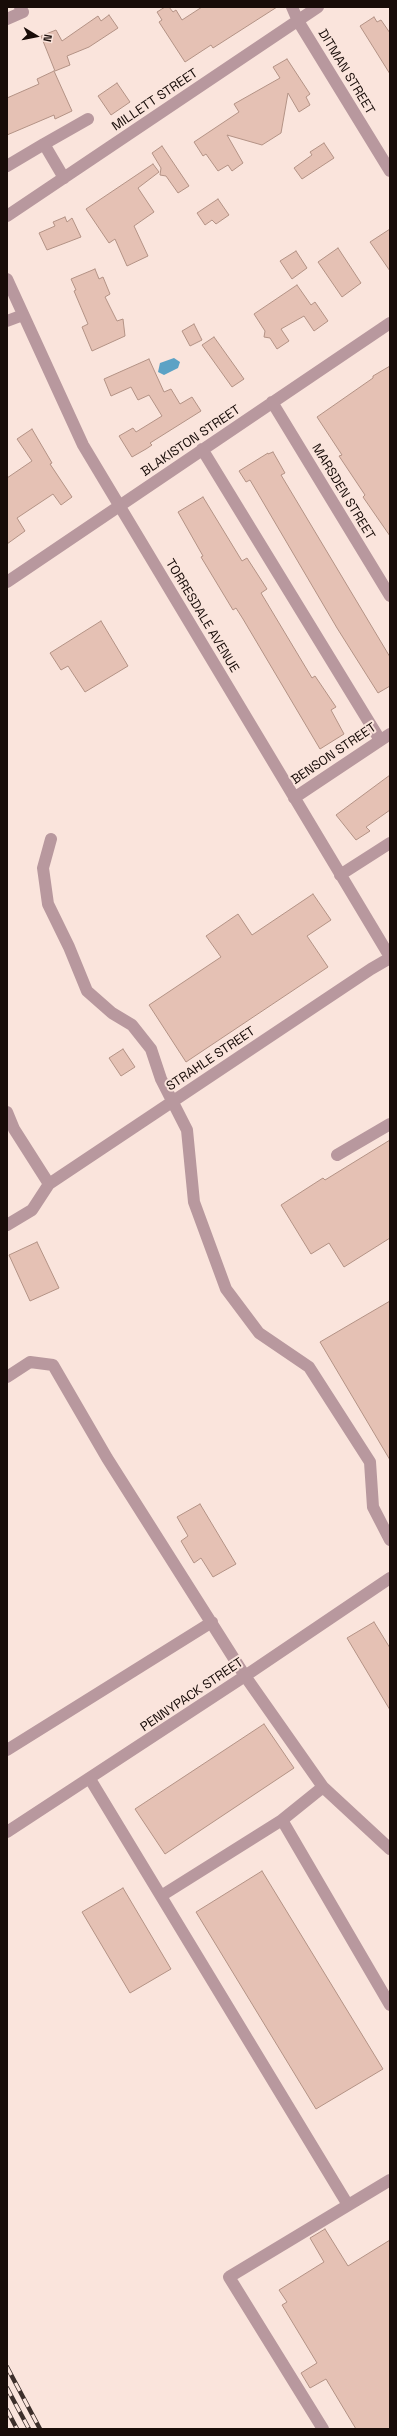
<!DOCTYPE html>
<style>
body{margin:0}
#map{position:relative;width:397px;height:2436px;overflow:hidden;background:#fae4dc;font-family:"Space Grotesk",sans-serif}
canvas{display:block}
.frame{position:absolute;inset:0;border:8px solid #180c08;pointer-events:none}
.north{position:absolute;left:16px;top:16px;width:40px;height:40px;-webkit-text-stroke:3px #fae4dc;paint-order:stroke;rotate:100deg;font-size:11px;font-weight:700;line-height:16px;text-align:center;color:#180c08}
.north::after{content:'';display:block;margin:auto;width:14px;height:18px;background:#180c08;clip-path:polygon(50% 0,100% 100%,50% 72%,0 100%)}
</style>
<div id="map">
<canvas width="397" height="2436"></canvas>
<div class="frame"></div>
<div class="north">N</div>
</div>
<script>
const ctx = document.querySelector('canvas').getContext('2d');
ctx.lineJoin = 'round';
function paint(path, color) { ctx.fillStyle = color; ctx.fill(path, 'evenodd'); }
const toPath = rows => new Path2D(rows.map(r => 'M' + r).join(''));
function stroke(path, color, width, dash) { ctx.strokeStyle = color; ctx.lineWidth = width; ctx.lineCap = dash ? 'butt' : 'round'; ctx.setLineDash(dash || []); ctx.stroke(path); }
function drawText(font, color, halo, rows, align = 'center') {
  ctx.font = font + ' "Space Grotesk",sans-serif'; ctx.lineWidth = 4; ctx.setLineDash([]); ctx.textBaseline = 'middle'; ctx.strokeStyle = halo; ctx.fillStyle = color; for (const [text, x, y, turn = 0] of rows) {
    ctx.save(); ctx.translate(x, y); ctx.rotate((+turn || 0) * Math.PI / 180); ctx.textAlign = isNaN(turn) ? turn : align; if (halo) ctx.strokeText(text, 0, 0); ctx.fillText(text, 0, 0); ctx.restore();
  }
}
paint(toPath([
 [174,358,180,362,178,368,164,375,158,372,160,363]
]), '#5ca2c5');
const building = toPath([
 [165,7,169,7,173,12,176,10,182,20,202,7,277,7,213,48,211,45,185,62,159,22,162,20,157,12,165,7],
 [109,15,118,28,89,47,67,56,70,65,55,71,41,36,56,30,62,41,98,16,101,21,109,15],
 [374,17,377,22,381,20,390,33,390,74,360,26,374,17],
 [287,59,310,94,306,97,310,105,299,112,288,93,281,133,262,145,227,135,243,163,232,171,228,165,218,171,206,154,203,156,194,142,239,112,234,104,280,78,273,67,287,59],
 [54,71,72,111,55,119,54,115,7,135,7,98,39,84,37,79,54,71],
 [117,83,130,102,111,115,98,96,117,83],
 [324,143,334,158,302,179,294,168,312,155,310,152,324,143],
 [162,146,189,186,178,193,166,176,160,175,161,168,152,153,162,146],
 [153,164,159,172,138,188,154,212,134,226,148,256,127,266,115,239,109,243,86,209,153,164],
 [218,199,229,215,216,224,212,220,205,225,197,213,218,199],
 [65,217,67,222,72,218,81,237,47,250,39,233,55,226,53,222,65,217],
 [390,229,390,271,370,242,390,229],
 [338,248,361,283,342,297,318,262,338,248],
 [296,251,307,268,292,279,280,261,296,251],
 [95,269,99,279,103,277,110,294,105,297,117,321,123,319,125,336,92,351,82,327,88,324,74,291,76,290,71,279,95,269],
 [297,285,311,305,315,302,328,321,314,331,304,316,281,329,289,341,277,349,270,338,264,337,265,331,254,314,297,285],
 [194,324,202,340,190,346,182,331,194,324],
 [214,337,244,379,232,387,202,345,214,337],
 [149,359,164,392,171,389,180,404,192,397,201,411,150,443,152,445,146,449,132,457,119,436,133,428,136,432,162,416,149,395,138,400,131,387,111,396,104,379,149,359],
 [390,366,390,536,363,497,365,495,339,456,342,455,317,417,373,378,373,376,390,366],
 [32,429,52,463,50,464,72,497,61,505,53,494,17,518,25,531,7,544,7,478,32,461,17,439,32,429],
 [273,452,285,473,281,475,390,657,390,686,378,693,337,628,250,480,246,482,239,471,268,453,268,454,273,452],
 [203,497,242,561,247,558,267,589,261,593,312,678,315,676,336,707,331,710,344,734,320,749,243,619,236,608,233,610,201,557,203,556,178,512,203,497],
 [101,621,128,666,85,692,68,666,61,670,50,653,101,621],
 [390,775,390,810,366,827,370,831,356,840,336,815,390,775],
 [313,894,331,920,307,936,328,967,186,1062,149,1005,221,957,206,936,238,914,252,935,313,894],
 [123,1049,135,1067,121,1076,109,1058,123,1049],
 [390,1140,390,1238,344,1267,329,1243,311,1254,281,1205,323,1178,325,1180,390,1140],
 [37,1242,59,1288,30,1301,9,1255,37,1242],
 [390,1301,390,1460,320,1342,390,1301],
 [200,1504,236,1564,213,1577,201,1558,194,1563,181,1541,188,1536,177,1517,200,1504],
 [374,1622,390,1648,390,1710,347,1638,374,1622],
 [264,1724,294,1768,165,1854,135,1809,264,1724],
 [262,1871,383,2069,316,2109,196,1912,262,1871],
 [123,1888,171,1969,130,1993,82,1912,123,1888],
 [325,2229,348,2266,390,2240,390,2429,356,2429,326,2379,310,2388,301,2373,317,2363,282,2305,287,2302,279,2290,324,2262,310,2238,325,2229]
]);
paint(building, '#e5c1b4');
stroke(building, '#b39285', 1);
stroke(toPath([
 [292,7,298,21,390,171],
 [7,19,23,12,20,7],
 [7,166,44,144],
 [64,178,44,144,88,119],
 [7,216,318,7],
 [7,279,83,445,390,957],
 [7,321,23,315],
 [272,402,390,596],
 [202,449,380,740],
 [7,582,390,323],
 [294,798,390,734],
 [51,839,43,868,48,904,69,947,87,991,112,1013,132,1025,151,1049,161,1079,187,1130,194,1202,226,1289,259,1333,309,1367,370,1462,373,1507,390,1540],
 [340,875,390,843],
 [7,1112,14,1129,49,1184],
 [337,1155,390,1124],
 [7,1225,32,1210,49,1184,371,969,390,958],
 [7,1377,30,1362,53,1365,107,1458,245,1676,323,1787,282,1820],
 [7,1750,212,1622],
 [90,1779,348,2205],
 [323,1787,390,1849],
 [7,1832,245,1676,390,1578],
 [161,1896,282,1820,390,2005],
 [323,2429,229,2277,390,2180]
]), '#b8989e', 12);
const rail = toPath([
 [7,2367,40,2429],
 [7,2388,29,2429],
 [7,2410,17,2429]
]);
stroke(rail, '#3d2f2b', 4.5);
stroke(rail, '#fae4dc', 3, [9]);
drawText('13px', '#180c08', '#fae4dc', [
 ["DITMAN STREET",346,72,59],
 ["MILLETT STREET",155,100,-34],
 ["BLAKISTON STREET",191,441,-34],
 ["MARSDEN STREET",343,492,59],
 ["TORRESDALE AVENUE",202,616,59],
 ["BENSON STREET",334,754,-34],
 ["STRAHLE STREET",211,1059,-34],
 ["PENNYPACK STREET",192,1695,-34]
]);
</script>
